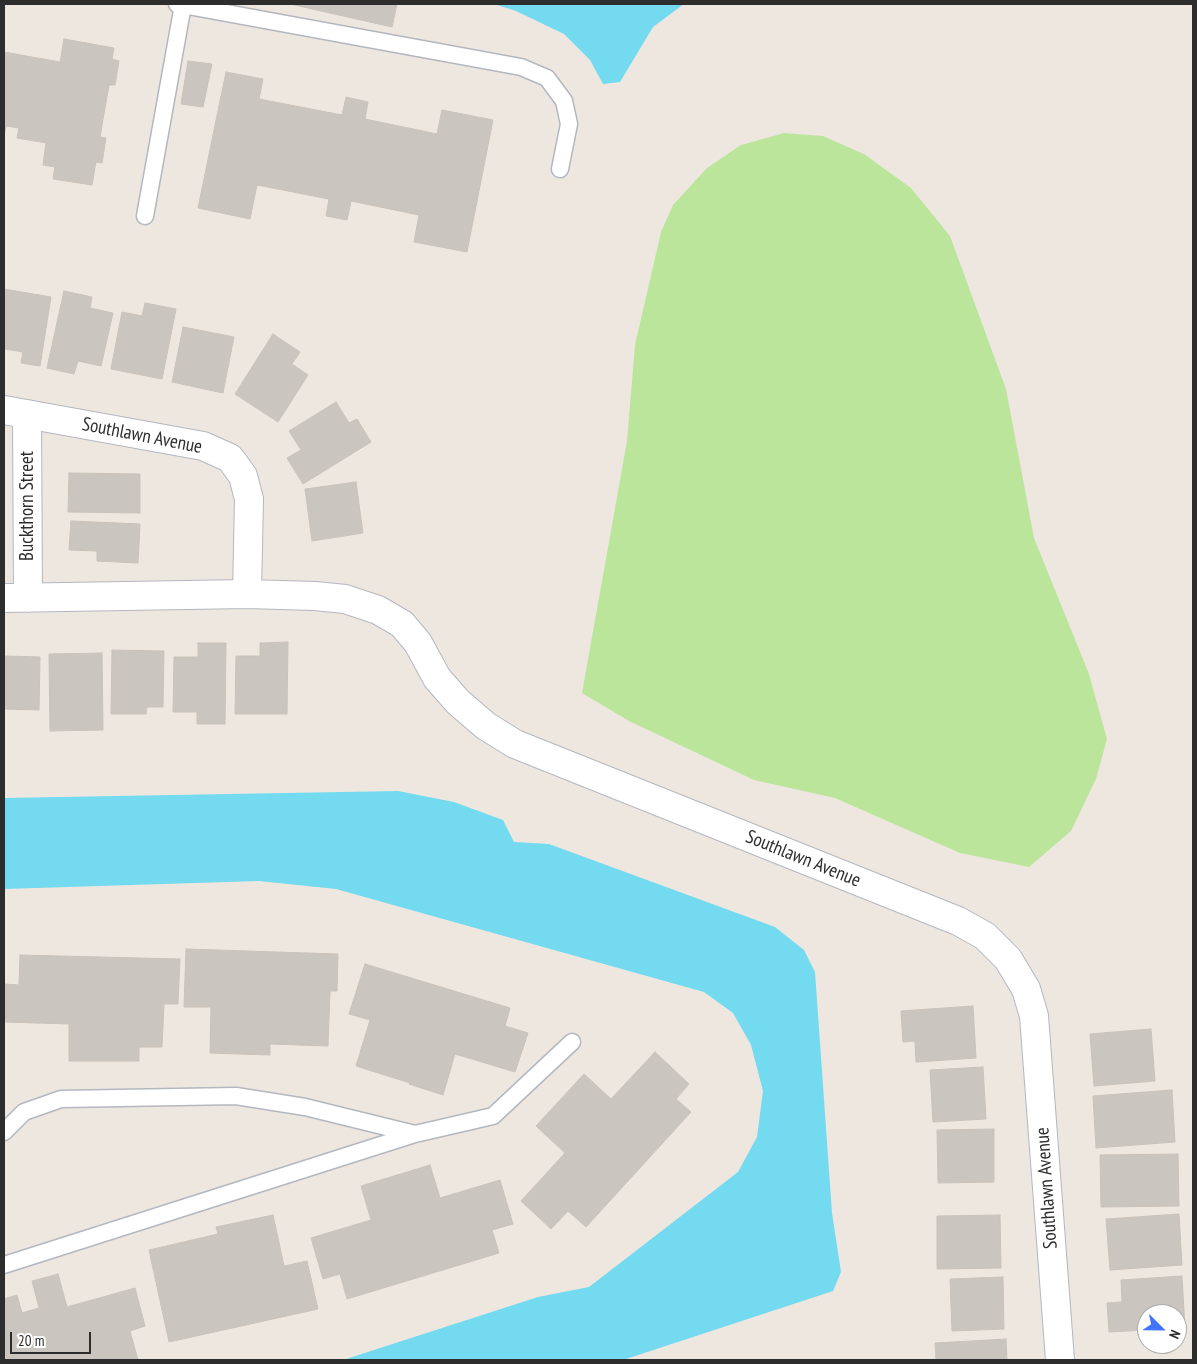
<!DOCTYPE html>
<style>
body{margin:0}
#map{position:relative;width:1197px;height:1364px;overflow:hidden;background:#eee7e0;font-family:"PT Sans Narrow",sans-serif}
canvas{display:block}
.frame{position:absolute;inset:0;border:5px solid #2d2d2d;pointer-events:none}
.north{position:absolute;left:1137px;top:1304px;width:50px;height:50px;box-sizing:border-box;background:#fff;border:1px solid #ababab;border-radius:50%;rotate:113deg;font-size:14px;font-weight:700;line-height:20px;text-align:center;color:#2d2d2d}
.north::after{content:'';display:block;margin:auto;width:18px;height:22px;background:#4074fb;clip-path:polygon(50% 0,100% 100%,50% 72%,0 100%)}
.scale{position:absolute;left:10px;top:1332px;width:81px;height:22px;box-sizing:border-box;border:2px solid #2d2d2d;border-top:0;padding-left:6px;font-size:15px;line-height:18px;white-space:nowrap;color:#2d2d2d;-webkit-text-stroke:4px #fff;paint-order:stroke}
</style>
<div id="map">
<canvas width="1197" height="1364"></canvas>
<div class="frame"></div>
<div class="north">N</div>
<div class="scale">20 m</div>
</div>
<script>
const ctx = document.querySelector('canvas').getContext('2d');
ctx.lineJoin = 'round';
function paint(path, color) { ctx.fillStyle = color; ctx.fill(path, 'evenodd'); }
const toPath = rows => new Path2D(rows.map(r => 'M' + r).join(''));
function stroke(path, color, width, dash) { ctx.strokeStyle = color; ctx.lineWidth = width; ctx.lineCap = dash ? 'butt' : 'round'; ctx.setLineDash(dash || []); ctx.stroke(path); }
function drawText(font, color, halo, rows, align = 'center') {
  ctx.font = font + ' "PT Sans Narrow",sans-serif'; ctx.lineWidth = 4; ctx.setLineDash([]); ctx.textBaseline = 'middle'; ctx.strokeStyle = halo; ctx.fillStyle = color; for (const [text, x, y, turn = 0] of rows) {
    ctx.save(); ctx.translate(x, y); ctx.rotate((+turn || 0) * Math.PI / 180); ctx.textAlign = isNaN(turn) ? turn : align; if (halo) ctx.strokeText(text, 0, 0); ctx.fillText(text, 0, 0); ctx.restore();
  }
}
paint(toPath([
 [784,133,823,136,864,154,911,188,950,236,1006,389,1034,538,1089,674,1107,739,1096,779,1071,831,1029,867,960,853,835,798,754,780,629,721,582,693,627,441,635,345,661,232,673,205,707,168,741,145]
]), '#bce59c');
paint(toPath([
 [494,4,684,4,653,27,620,82,603,84,590,60,564,34,516,11],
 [398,791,454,802,503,820,514,842,549,844,775,927,804,950,815,972,832,1213,841,1272,833,1291,623,1360,343,1360,538,1297,589,1287,738,1172,757,1137,763,1091,751,1045,733,1013,704,992,336,889,259,881,4,889,4,798]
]), '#73daf0');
const building = toPath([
 [290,4,397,4,392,27,290,4],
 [64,39,114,48,112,59,119,61,115,85,109,85,100,137,106,138,102,163,96,162,92,185,53,179,55,167,43,165,46,143,17,138,19,128,6,126,4,136,4,52,60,62,64,39],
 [188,61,212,64,203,107,181,104,188,61],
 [226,72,263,79,259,99,342,115,346,97,368,102,365,119,437,134,442,110,493,120,467,252,414,242,419,215,351,201,347,220,326,216,329,199,257,185,250,219,198,208,226,72],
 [4,289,51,297,40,366,21,363,23,352,4,349,4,289],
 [64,291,92,297,90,308,113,313,101,366,78,361,74,374,47,368,64,291],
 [145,303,176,309,162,379,111,369,122,312,142,316,145,303],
 [183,327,234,337,223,393,172,382,183,327],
 [273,334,300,352,292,364,308,375,278,422,235,394,273,334],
 [336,402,349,423,357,419,371,442,303,484,287,458,301,450,289,431,336,402],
 [69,473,140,474,140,513,68,512,69,473],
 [356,482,363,533,312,541,305,489,356,482],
 [71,521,140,524,138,563,97,561,97,551,69,550,71,521],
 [288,642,287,714,235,714,236,656,260,656,260,643,288,642],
 [198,643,226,643,225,724,197,724,197,712,173,712,174,657,198,657,198,643],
 [112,650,164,651,163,707,147,707,146,714,111,714,112,650],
 [102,653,103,730,50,731,49,654,102,653],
 [4,656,40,657,39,710,4,709,4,656],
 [186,949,338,954,337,991,330,991,328,1046,270,1044,270,1055,210,1053,211,1007,184,1007,186,949],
 [20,955,180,959,178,1004,164,1004,162,1047,139,1047,139,1061,69,1061,69,1024,4,1022,4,984,19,985,20,955],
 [365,964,510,1008,505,1026,528,1033,515,1072,455,1054,443,1095,409,1084,410,1083,356,1066,370,1020,349,1014,365,964],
 [973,1006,976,1058,916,1062,915,1041,903,1042,901,1011,973,1006],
 [1151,1029,1155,1081,1094,1086,1090,1034,1151,1029],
 [655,1052,689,1084,676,1099,691,1112,586,1227,568,1211,551,1229,521,1201,565,1153,536,1126,584,1074,611,1099,655,1052],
 [983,1067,986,1119,933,1122,930,1070,983,1067],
 [1172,1090,1175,1142,1096,1148,1093,1096,1172,1090],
 [994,1129,994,1182,938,1183,937,1130,994,1129],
 [1178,1154,1179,1206,1101,1207,1100,1155,1178,1154],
 [430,1165,440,1198,500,1180,513,1224,492,1230,499,1253,347,1299,340,1274,323,1279,311,1238,371,1220,361,1186,430,1165],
 [1179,1214,1182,1265,1110,1270,1106,1219,1179,1214],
 [273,1215,284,1266,307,1261,318,1309,169,1342,149,1250,218,1234,216,1227,273,1215],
 [1000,1215,1001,1268,937,1269,937,1216,1000,1215],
 [58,1274,67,1307,135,1288,145,1326,130,1331,138,1360,4,1360,4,1299,17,1295,22,1313,39,1308,32,1281,58,1274],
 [1182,1276,1185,1328,1177,1328,1177,1314,1147,1314,1147,1330,1109,1332,1107,1303,1122,1302,1121,1280,1182,1276],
 [1003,1277,1004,1329,952,1331,950,1279,1003,1277],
 [1006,1339,1007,1360,936,1360,935,1343,1006,1339]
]);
paint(building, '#cac5be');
stroke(building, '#cac2b9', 1);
const service = toPath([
 [177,4,521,67,547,78,564,101,569,124,560,169],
 [145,216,183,5],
 [4,1132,24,1112,61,1099,236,1096,305,1107,415,1134,4,1265],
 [415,1134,493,1116,572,1042]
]);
const minor = toPath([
 [4,410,203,446,230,458,243,476,249,499,247,594],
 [27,414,28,598],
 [4,598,247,594,315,596,345,599,378,610,402,624,418,643,437,678,458,702,486,726,515,744,958,921,985,936,1008,959,1026,989,1034,1016,1060,1360]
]);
stroke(service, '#b3b7c0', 19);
stroke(minor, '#b3b7c0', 30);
stroke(service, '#fff', 16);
stroke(minor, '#fff', 28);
drawText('19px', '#2d2d2d', '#fff', [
 ["Southlawn Avenue",142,436,11],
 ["Buckthorn Street",28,506,-90],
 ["Southlawn Avenue",803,859,22],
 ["Southlawn Avenue",1047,1188,-94]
]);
</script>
